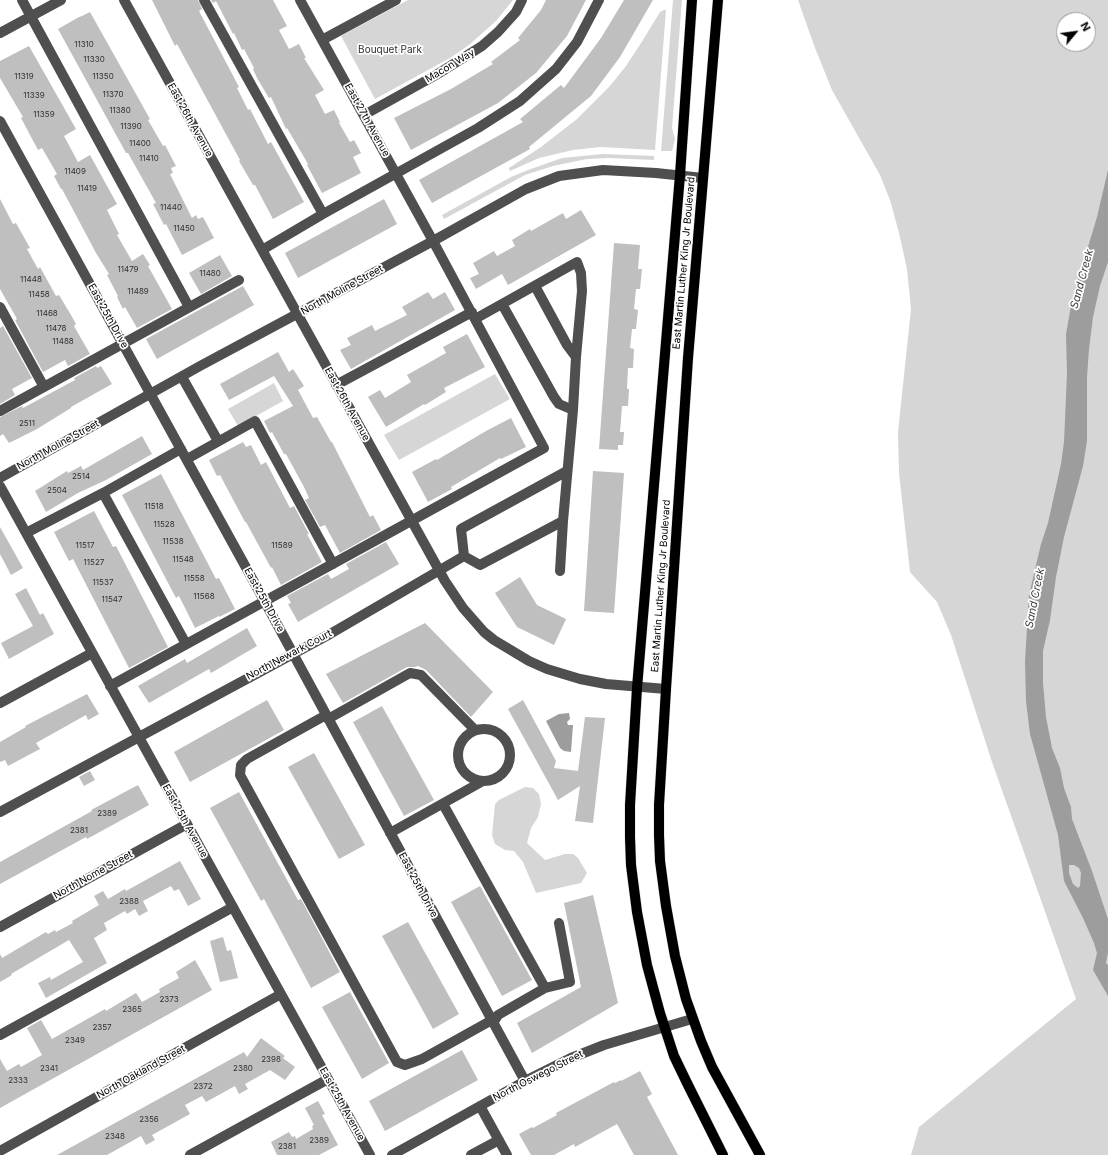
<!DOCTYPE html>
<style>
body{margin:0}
#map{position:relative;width:1108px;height:1155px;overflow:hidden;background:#fff;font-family:Inter,sans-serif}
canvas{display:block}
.north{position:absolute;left:1056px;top:12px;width:40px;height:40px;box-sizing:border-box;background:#fff;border:1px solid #999;border-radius:50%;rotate:61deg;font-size:11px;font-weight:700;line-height:16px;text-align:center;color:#000}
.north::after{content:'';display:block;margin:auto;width:14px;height:18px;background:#000;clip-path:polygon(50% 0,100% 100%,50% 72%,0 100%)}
</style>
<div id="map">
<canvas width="1108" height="1155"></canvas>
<div class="north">N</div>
</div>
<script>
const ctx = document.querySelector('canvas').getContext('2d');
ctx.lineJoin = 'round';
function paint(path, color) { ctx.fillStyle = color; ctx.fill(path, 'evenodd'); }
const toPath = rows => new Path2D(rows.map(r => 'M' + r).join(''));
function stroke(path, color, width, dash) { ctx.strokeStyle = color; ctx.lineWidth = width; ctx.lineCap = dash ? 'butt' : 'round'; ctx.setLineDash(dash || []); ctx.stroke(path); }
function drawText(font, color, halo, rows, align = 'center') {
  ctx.font = font + ' Inter,sans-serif'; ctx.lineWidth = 3.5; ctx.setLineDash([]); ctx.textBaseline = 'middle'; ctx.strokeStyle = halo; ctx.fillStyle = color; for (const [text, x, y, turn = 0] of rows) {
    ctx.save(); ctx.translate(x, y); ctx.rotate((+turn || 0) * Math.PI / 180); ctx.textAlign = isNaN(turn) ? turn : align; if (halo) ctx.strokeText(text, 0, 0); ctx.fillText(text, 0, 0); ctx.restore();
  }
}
paint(toPath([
 [408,0,513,0,496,21,469,45,450,58,375,99,341,36],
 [673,0,682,0,672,128,675,139,672,151,661,151],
 [798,0,1108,0,1108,1155,911,1155,919,1127,1076,999,992,762,951,635,937,602,910,572,899,473,898,432,911,309,907,269,899,233,890,200,880,175,832,90,815,48],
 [1064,20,1088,20,1088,44,1064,44],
 [664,10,666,10,655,150,601,147,573,150,539,158,510,171,509,168,541,147,577,119,609,87,626,66,643,40,660,12],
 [603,154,654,156,654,160,608,158,587,159,553,166,525,175,444,219,442,215,511,177,528,170,562,158],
 [495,374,510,399,399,460,384,435],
 [274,383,283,401,238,426,228,409],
 [525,787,533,788,539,794,541,804,538,817,531,828,527,843,545,860,565,854,573,854,578,858,587,873,581,883,536,893,523,862,514,851,505,850,495,844,492,835,495,804,499,800]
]), '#d6d6d6');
paint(toPath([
 [1108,170,1108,262,1100,286,1093,317,1089,349,1087,377,1087,441,1083,466,1064,537,1056,577,1050,620,1043,651,1043,683,1046,717,1052,748,1060,768,1064,788,1071,807,1072,819,1092,871,1108,919,1108,952,1106,963,1108,965,1108,996,1093,970,1097,953,1094,943,1083,918,1064,881,1058,835,1030,734,1026,701,1025,661,1029,595,1041,544,1048,523,1061,464,1064,442,1067,373,1066,334,1072,300,1097,217],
 [1069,865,1074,865,1079,868,1081,873,1080,886,1078,888,1073,884,1069,873],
 [569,713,570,719,567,722,568,725,573,725,571,752,564,751,560,748,546,721,559,714]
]), '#9d9d9d');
paint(toPath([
 [152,0,198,0,202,9,199,11,239,87,237,88,248,110,250,109,268,144,271,142,304,202,273,219,255,185,253,185,239,161,240,160,177,44,175,46],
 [211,0,273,0,287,26,279,30,289,49,299,44,306,58,304,58,324,90,315,95,325,114,334,110,340,122,339,123,350,142,354,140,361,153,353,157,361,173,322,193,307,165,308,164,287,128,286,129,271,97,269,98,257,78,253,69,254,68,244,49,242,50,234,33,233,34,216,1,213,3],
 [546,0,586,0,567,36,536,73,498,103,411,150,394,118,451,89,493,64,491,62,520,40,518,38,541,10],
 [624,0,653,0,620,57,591,96,529,147,530,149,432,203,419,180,523,122,520,119,561,85,564,88,601,38],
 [90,12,150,119,148,120,163,146,165,145,176,166,171,168,173,173,170,174,192,218,196,215,198,219,203,217,214,238,182,255,166,224,164,225,153,204,156,203,128,153,126,153,58,29,79,17,82,16],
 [29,46,76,129,64,136,78,162,90,155,117,204,107,210,119,234,117,235,132,261,143,254,150,265,148,266,172,309,137,328,125,307,123,309,117,297,118,296,107,275,109,274,96,253,62,189,61,189,54,176,57,174,42,148,38,150,21,118,23,117,0,78,0,61],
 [0,199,13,224,16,223,30,248,27,249,38,269,40,267,56,296,59,295,71,315,76,324,74,326,90,354,68,366,65,360,43,372,15,320,17,319,0,289],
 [384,199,397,224,298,278,285,253],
 [581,210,596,235,508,285,502,274,476,289,470,278,479,274,473,263,494,251,497,256,515,246,512,240,530,229,531,231,563,213,566,219],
 [614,243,640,245,638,269,642,269,640,289,636,289,634,309,638,310,636,329,632,329,630,348,634,349,633,368,628,368,627,389,629,389,628,406,622,406,620,432,624,432,623,445,618,445,618,450,599,449],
 [220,255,232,276,201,294,189,273],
 [243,286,254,305,157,359,146,339],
 [428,292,433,299,445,292,455,310,351,369,340,350,351,345,347,338,372,325,375,331,407,315,402,307],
 [3,326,32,378,12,389,15,395,0,404,0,328],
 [467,334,485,367,444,388,446,392,425,405,424,404,386,427,368,397,380,390,385,398,411,382,407,375,446,353,443,347],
 [278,352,289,372,293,369,304,386,298,390,313,418,317,417,331,442,332,442,370,517,373,515,381,530,340,553,325,525,320,527,305,500,309,498,304,487,286,454,284,454,272,432,270,433,264,421,293,406,274,376,229,400,220,384],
 [96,366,97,368,101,366,112,384,71,407,71,408,37,429,9,443,3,434,0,436,0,417,22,406,23,408,75,380,74,378],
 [511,418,526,447,501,459,500,458,451,487,452,489,428,502,412,472,436,459,437,460,486,431],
 [142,436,152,454,106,480,78,493,46,512,35,491,67,471,68,473,81,466,83,470],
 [243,442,246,447,251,445,261,465,266,462,290,508,294,506,309,534,307,534,322,562,281,585,272,567,271,568,246,522,245,522,220,475,217,476,209,460],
 [593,471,624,473,614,613,584,611],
 [161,474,216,579,219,578,235,609,219,617,219,616,195,628,179,596,176,598,122,495],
 [94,511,113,547,116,546,168,647,129,668,73,559,69,561,54,532],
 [0,527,23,568,11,575,0,554],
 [386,542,399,564,298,622,288,604,291,603,287,596,328,574,331,579,349,569,346,564],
 [520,577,537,605,566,619,554,645,517,627,495,593],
 [26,588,40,615,43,613,54,634,9,659,1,643,33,626,15,594],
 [425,623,493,692,471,717,426,670,418,666,415,667,407,667,343,703,326,674],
 [247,628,257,646,211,673,209,669,149,703,138,686,185,659,187,663],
 [87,694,99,714,88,720,86,715,36,743,40,749,8,766,5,760,0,762,0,742,26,727,25,726],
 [267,700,284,730,190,782,174,752],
 [523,700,556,761,554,768,578,771,585,717,605,718,593,823,575,821,580,786,558,800,508,709],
 [382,706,434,800,404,816,353,722],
 [314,753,365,845,339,859,288,767],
 [90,771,95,780,84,786,79,777],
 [138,785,149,805,87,839,86,837,0,884,0,862,92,811,91,810],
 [239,792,298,900,301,899,340,972,311,988,264,899,261,901,210,808],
 [180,861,201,899,188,906,179,889,174,891,171,886,143,901,148,911,139,916,135,909,127,914,125,911,104,923,107,930,94,938,107,963,46,998,38,983,50,977,51,980,83,962,69,940,11,974,12,975,0,982,0,954,2,958,46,932,48,934,55,930,56,932,73,923,72,921,99,905,94,896,103,891,108,899,125,889,126,891],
 [480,886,532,980,502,996,451,902],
 [593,895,618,1003,532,1053,517,1023,581,987,564,903],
 [408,922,459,1014,433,1029,382,936],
 [223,937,227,951,231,950,238,978,220,982,210,941],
 [195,960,212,990,0,1108,0,1059,7,1071,19,1064,21,1067,42,1055,27,1028,41,1020,52,1039,105,1009,106,1011,136,993,142,1002,160,992,159,989,179,978,176,972],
 [350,992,389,1063,362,1079,322,1007],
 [261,1038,285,1056,283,1058,295,1067,285,1080,270,1070,245,1084,248,1089,239,1094,235,1086,206,1102,202,1096,185,1105,190,1114,152,1135,155,1140,146,1145,141,1136,107,1155,57,1155,244,1052,247,1057],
 [462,1050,478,1080,385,1131,369,1101],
 [640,1071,652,1094,647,1097,678,1155,634,1155,617,1124,575,1147,574,1144,554,1155,531,1155,519,1134,532,1127,533,1128,557,1115,556,1113,614,1082,615,1083,621,1080,621,1081],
 [318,1101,325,1114,322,1115,338,1145,319,1155,277,1155,271,1142,289,1132,292,1137,295,1136,296,1139,313,1129,312,1126,314,1125,305,1108]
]), '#bfbfbf');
const major = toPath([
 [692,0,680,175,637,688,630,805,630,837,631,865,637,912,647,965,660,1013,674,1056,687,1083,723,1155],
 [718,0,688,358,666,689,659,805,659,835,660,861,666,906,675,956,686,999,701,1041,712,1067,760,1155]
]);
stroke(major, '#dbdbdb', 11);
stroke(toPath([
 [22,0,189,307],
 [124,0,445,581,463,608,484,632,494,640,529,661,547,669,580,679,606,684,666,689],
 [204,0,323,214],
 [0,33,61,0],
 [322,40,396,0],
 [364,115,436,75,482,46,498,32,516,12,522,0],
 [0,121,265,602,525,1081],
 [262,250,323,214,478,128,520,101,556,69,577,42,599,0],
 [535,286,567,345,576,357],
 [502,304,554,397,559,404,573,410],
 [0,307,44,387],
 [475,319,577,262,581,273,582,291,576,357,573,410,563,521,560,571],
 [182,377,218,441],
 [336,385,472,312],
 [0,411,239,280],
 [187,459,255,421,333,564],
 [0,478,200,366,433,241,526,189,559,176,603,170,656,173,703,178],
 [0,486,370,1155],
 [103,493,186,644],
 [26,533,103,493,181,449],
 [464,556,461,529,567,471],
 [464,556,480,565,563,521],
 [110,686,544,448,433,241,300,0],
 [0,703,92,653],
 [326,715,247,759,241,765,240,775,397,1062,405,1065,422,1059,492,1020],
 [328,719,410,673,421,675,475,730],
 '458 755a26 26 0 1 1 52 0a26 26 0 1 1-52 0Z',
 [443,804,545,988],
 [0,812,330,634,464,556],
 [390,833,483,781],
 [0,927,187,824],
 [493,1023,498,1015,545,988,570,982,559,923],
 [0,1035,233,907],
 [480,1106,507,1155],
 [0,1151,281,994],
 [190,1155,328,1079],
 [392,1155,525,1081,571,1058,604,1045,692,1019],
 [471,1155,499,1140]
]), '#4f4f4f', 10);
stroke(major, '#000', 10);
drawText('8px', '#303030', null, [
 ["11310",84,45],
 ["11330",94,60],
 ["11319",24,77],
 ["11350",103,77],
 ["11370",113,95],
 ["11339",34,96],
 ["11380",120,111],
 ["11359",44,115],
 ["11390",131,127],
 ["11400",140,144],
 ["11410",149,159],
 ["11409",75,172],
 ["11419",87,189],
 ["11440",171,208],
 ["11450",184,229],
 ["11479",128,270],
 ["11480",210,274],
 ["11448",31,280],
 ["11489",138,292],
 ["11458",39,295],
 ["11468",47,314],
 ["11478",56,329],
 ["11488",63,342],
 ["2511",27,424],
 ["2514",81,477],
 ["2504",57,491],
 ["11518",154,507],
 ["11528",164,525],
 ["11538",173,542],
 ["11517",85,546],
 ["11589",282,546],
 ["11548",183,560],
 ["11527",94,563],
 ["11558",194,579],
 ["11537",103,583],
 ["11568",204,597],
 ["11547",112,600],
 ["2389",107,814],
 ["2381",79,831],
 ["2388",129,902],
 ["2373",169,1000],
 ["2365",132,1010],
 ["2357",102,1028],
 ["2349",75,1041],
 ["2398",271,1060],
 ["2341",49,1069],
 ["2380",243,1069],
 ["2333",18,1081],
 ["2372",203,1087],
 ["2356",149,1120],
 ["2348",115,1137],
 ["2389",319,1141],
 ["2381",287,1147]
]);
drawText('10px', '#2d2d2d', '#fff', [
 ["Bouquet Park",390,50]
]);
drawText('10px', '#000', '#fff', [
 ["Macon Way",450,66,-31],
 ["East 26th Avenue",190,120,61],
 ["East 27th Avenue",367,120,61],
 ["East Martin Luther King Jr Boulevard",684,263,-85],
 ["North Moline Street",342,290,-29],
 ["East 25th Drive",108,316,61],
 ["East 26th Avenue",347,404,61],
 ["North Moline Street",58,445,-29],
 ["East Martin Luther King Jr Boulevard",661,586,-86],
 ["East 25th Drive",264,600,61],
 ["North Newark Court",289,655,-28],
 ["East 25th Avenue",185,821,61],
 ["North Nome Street",93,875,-29],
 ["East 25th Drive",418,885,62],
 ["North Oakland Street",141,1072,-29],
 ["North Oswego Street",538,1076,-27],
 ["East 25th Avenue",342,1104,61]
]);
drawText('italic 11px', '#3e3e3e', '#fff', [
 ["Sand Creek",1082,279,-75],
 ["Sand Creek",1035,598,-79]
]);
</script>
